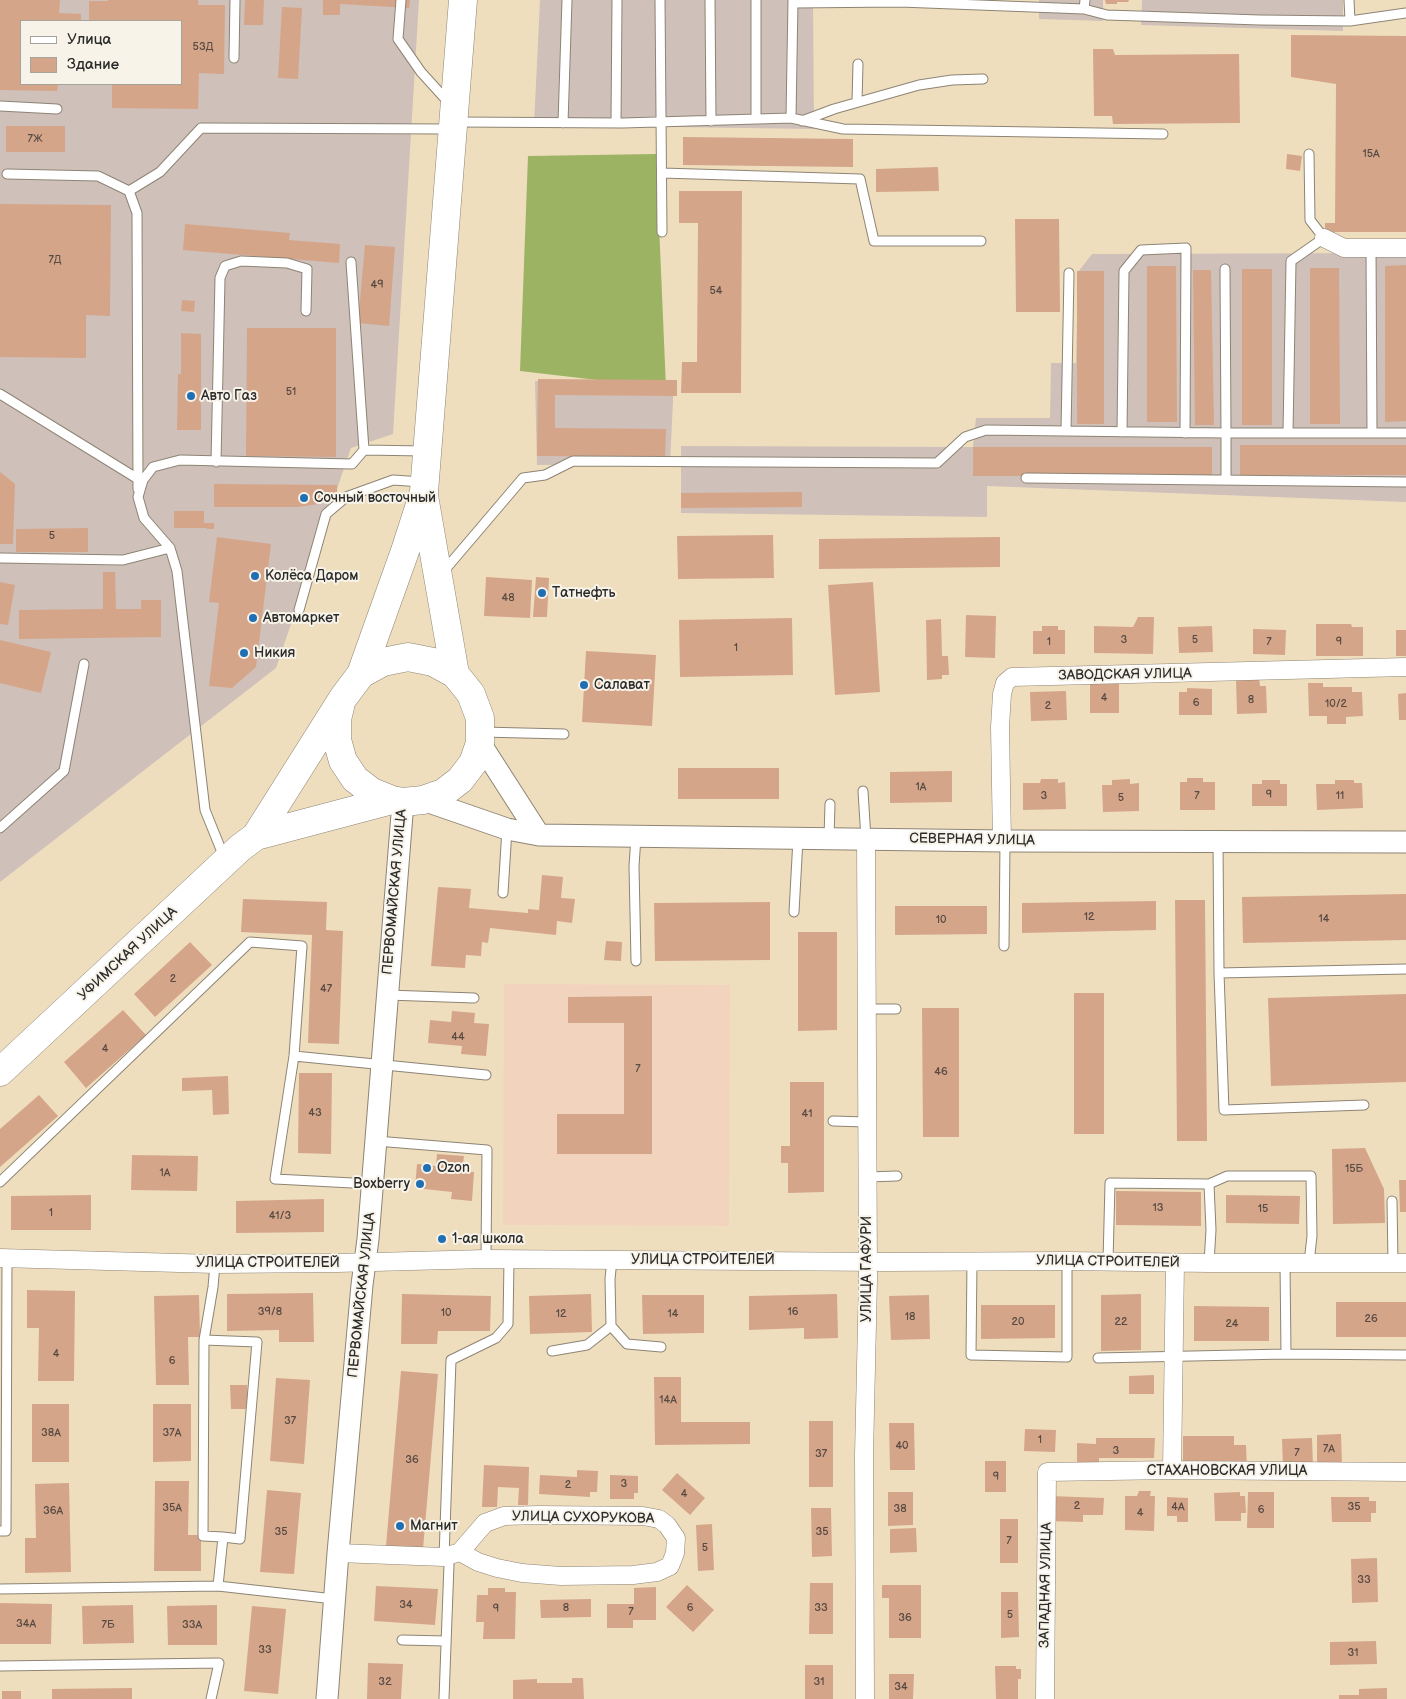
<!DOCTYPE html>
<meta charset="utf-8">
<style>
body{margin:0}
#map{position:relative;width:1406px;height:1699px;overflow:hidden;background:#efdebe;font-family:"Balsamiq Sans",sans-serif}
canvas{display:block}
.legend{position:absolute;left:20px;top:20px;width:162px;height:65px;box-sizing:border-box;background:#f7f3e8;border:1px solid #a5a39c;margin:0;padding:6px 9px;list-style:none;font-size:15px;color:#2b2b2b}
.legend li{display:flex;align-items:center;gap:10px;height:25px}
.legend b{width:25px;border:1px solid #a5a39c}
</style>
<div id="map">
<canvas width="1406" height="1699"></canvas>
<ul class="legend">
<li><b style="height:6px;background:#fff"></b>Улица</li>
<li><b style="height:14px;background:#d5a589"></b>Здание</li>
</ul>
</div>
<script>
const ctx = document.querySelector('canvas').getContext('2d');
ctx.lineJoin = 'round';
function paint(path, color) { ctx.fillStyle = color; ctx.fill(path, 'evenodd'); }
const toPath = rows => new Path2D(rows.map(r => 'M' + r).join(''));
function stroke(path, color, width, dash) { ctx.strokeStyle = color; ctx.lineWidth = width; ctx.lineCap = dash ? 'butt' : 'round'; ctx.setLineDash(dash || []); ctx.stroke(path); }
function drawText(font, color, halo, rows, align = 'center') {
  ctx.font = font + ' "Balsamiq Sans",sans-serif'; ctx.lineWidth = 4; ctx.setLineDash([]); ctx.textBaseline = 'middle'; ctx.strokeStyle = halo; ctx.fillStyle = color; for (const [text, x, y, turn = 0] of rows) {
    ctx.save(); ctx.translate(x, y); ctx.rotate((+turn || 0) * Math.PI / 180); ctx.textAlign = isNaN(turn) ? turn : align; if (halo) ctx.strokeText(text, 0, 0); ctx.fillText(text, 0, 0); ctx.restore();
  }
}
paint(toPath([
 [504,984,730,985,729,1226,503,1225]
]), '#f2d4be');
paint(toPath([
 [0,0,419,0,393,434,351,448,276,668,0,882],
 [21,21,181,21,181,84,21,84],
 [540,0,813,0,814,129,534,125],
 [1039,0,1103,0,1103,21,1039,19],
 [1142,0,1343,0,1343,31,1141,25],
 [1406,253,1406,502,987,486,987,517,681,513,681,446,973,447,976,418,1050,418,1051,363,1076,363,1078,272,1092,254],
 [674,380,670,464,537,465,535,381]
]), '#cfc0ba');
paint(toPath([
 [656,154,666,388,520,371,528,156]
]), '#9cb364');
paint(toPath([
 [0,0,60,0,59,13,81,14,81,21,21,21,21,84,58,84,57,91,0,90],
 [108,0,198,0,198,5,225,5,224,74,199,73,198,109,112,108,112,84,181,84,181,21,89,21,89,1,108,1],
 [245,0,264,0,263,25,244,25],
 [323,0,410,0,409,8,340,4,340,15,323,15],
 [1105,0,1129,0,1128,2,1117,2,1117,4,1106,4],
 [282,7,302,8,298,79,278,78],
 [1291,35,1406,36,1406,232,1335,232,1329,236,1325,236,1325,223,1335,223,1336,84,1291,77],
 [1093,49,1113,49,1115,55,1239,54,1240,123,1113,124,1112,116,1094,116],
 [6,126,65,126,65,152,6,152],
 [683,137,853,139,853,167,683,165],
 [1287,154,1302,156,1300,171,1286,169],
 [938,167,939,191,876,192,876,169],
 [679,191,742,191,741,393,681,393,682,362,697,362,698,223,679,223],
 [0,204,111,205,110,316,86,315,86,358,0,357],
 [1015,219,1059,219,1060,312,1016,312],
 [185,224,290,233,289,240,340,244,339,263,183,250],
 [365,245,395,247,389,326,358,323],
 [1406,265,1406,421,1385,422,1385,266],
 [1147,266,1176,266,1177,422,1147,422],
 [1310,268,1339,268,1340,424,1310,424],
 [1242,269,1272,269,1272,425,1242,425],
 [1193,270,1211,270,1214,425,1195,425],
 [1077,271,1104,271,1104,424,1077,424],
 [182,300,195,301,194,312,181,311],
 [247,328,336,328,336,457,246,456],
 [181,333,201,334,201,430,177,430,178,374,181,374],
 [538,379,677,380,677,396,555,395,555,428,666,429,665,457,537,456],
 [1240,445,1406,445,1406,475,1240,475],
 [973,447,1212,447,1212,476,973,476],
 [0,472,15,484,13,544,0,544],
 [214,484,337,485,337,495,318,504,298,507,214,507],
 [802,492,802,507,681,508,681,493],
 [174,511,204,511,204,523,214,523,214,529,207,529,207,528,174,528],
 [88,528,88,552,16,552,16,529],
 [773,535,774,578,678,579,677,536],
 [217,537,271,544,256,667,232,688,209,686,219,603,209,602],
 [1000,537,1000,567,819,569,819,539],
 [103,572,115,572,116,609,141,609,141,600,161,600,161,637,19,639,19,610,103,609],
 [486,577,532,580,530,618,484,616],
 [536,577,549,578,547,617,533,617],
 [0,582,15,585,8,625,0,624],
 [873,582,880,692,835,695,828,585],
 [966,615,996,616,995,658,965,657],
 [1138,617,1154,617,1153,654,1094,653,1094,626,1133,627],
 [792,618,793,675,680,677,679,620],
 [941,619,942,656,948,656,949,675,942,675,942,679,927,680,926,620],
 [1316,624,1351,624,1352,627,1363,627,1363,656,1316,656],
 [1042,626,1058,626,1058,630,1065,630,1065,654,1033,654,1033,631,1042,631],
 [1212,626,1213,652,1179,653,1178,627],
 [1253,629,1286,630,1285,655,1253,654],
 [1396,630,1406,630,1406,656,1396,656],
 [0,640,51,652,41,693,0,683],
 [586,651,656,655,652,726,582,722],
 [1259,678,1260,686,1266,686,1267,713,1237,714,1236,679],
 [1090,682,1119,682,1119,713,1090,713],
 [1308,683,1323,683,1323,687,1352,687,1352,692,1362,692,1363,716,1346,717,1346,724,1327,724,1327,716,1309,716],
 [1187,688,1212,689,1212,715,1179,715,1179,692,1187,692],
 [1066,691,1067,720,1031,721,1030,692],
 [1406,693,1406,720,1399,720,1398,694],
 [678,768,779,768,779,799,678,799],
 [952,771,952,802,890,803,890,772],
 [1187,778,1203,778,1203,782,1215,782,1215,810,1180,810,1180,782,1187,782],
 [1041,779,1058,779,1058,783,1065,782,1066,809,1023,810,1023,783,1040,783],
 [1130,779,1130,784,1139,783,1139,811,1103,812,1102,785,1112,785,1112,780],
 [1262,780,1280,780,1280,784,1287,784,1287,806,1252,806,1252,784,1262,784],
 [1335,780,1354,780,1354,783,1362,783,1363,808,1317,810,1316,784,1335,784],
 [542,875,563,877,561,898,575,899,572,923,557,921,556,935,490,928,488,943,482,942,481,956,466,955,465,968,431,966,438,887,471,889,469,908,528,913,528,909,539,910],
 [1406,894,1406,940,1243,943,1242,897],
 [243,899,327,902,326,930,343,931,339,1044,308,1043,312,935,241,932],
 [1175,900,1205,900,1207,1141,1177,1141],
 [1156,901,1156,930,1022,933,1022,903],
 [770,902,770,960,655,961,654,903],
 [895,906,987,906,987,934,895,935],
 [798,932,837,932,837,1030,798,1031],
 [606,941,622,942,621,961,604,960],
 [190,942,212,965,155,1017,134,994],
 [1074,993,1104,993,1104,1134,1074,1134],
 [1406,994,1406,1082,1271,1086,1268,998],
 [652,996,652,1154,557,1154,557,1114,624,1114,624,1023,568,1023,568,997],
 [922,1008,959,1008,959,1137,923,1137],
 [123,1010,146,1035,86,1088,64,1062],
 [452,1011,475,1013,474,1023,489,1024,486,1056,461,1054,462,1046,428,1043,430,1020,451,1022],
 [299,1073,332,1073,331,1154,298,1153],
 [228,1076,229,1114,213,1115,212,1090,182,1091,182,1078],
 [790,1082,824,1082,824,1192,788,1193,788,1163,781,1163,781,1146,790,1146],
 [39,1095,58,1116,0,1167,0,1129],
 [1365,1148,1384,1189,1385,1223,1333,1224,1332,1149],
 [437,1154,464,1156,462,1171,474,1172,472,1201,451,1199,452,1192,415,1188,417,1164,436,1166],
 [132,1155,198,1156,197,1191,131,1190],
 [1399,1180,1406,1180,1406,1212,1400,1212],
 [1116,1191,1201,1192,1201,1226,1116,1225],
 [91,1195,91,1230,11,1230,11,1196],
 [1226,1195,1300,1196,1299,1224,1226,1223],
 [324,1199,324,1232,236,1233,236,1201],
 [27,1290,75,1291,74,1381,38,1381,39,1328,27,1328],
 [313,1293,314,1342,279,1342,279,1330,227,1331,227,1294],
 [402,1294,491,1296,490,1331,438,1331,437,1344,401,1344],
 [591,1294,592,1332,530,1334,529,1296],
 [837,1294,838,1338,804,1339,804,1328,749,1330,749,1296],
 [1141,1294,1141,1350,1101,1351,1101,1295],
 [199,1295,200,1337,188,1337,189,1385,156,1385,154,1296],
 [642,1295,704,1295,704,1333,643,1334],
 [929,1295,930,1339,891,1340,889,1296],
 [1336,1302,1406,1302,1406,1337,1336,1337],
 [981,1305,1055,1305,1055,1338,981,1339],
 [1194,1306,1269,1307,1269,1341,1194,1341],
 [401,1371,438,1374,423,1549,386,1546],
 [1154,1375,1154,1394,1129,1394,1129,1376],
 [654,1377,681,1377,681,1422,750,1422,750,1444,655,1445],
 [276,1378,310,1380,304,1464,270,1461],
 [230,1385,247,1385,248,1409,231,1409],
 [32,1404,69,1404,69,1462,32,1462],
 [153,1404,191,1404,191,1461,153,1462],
 [809,1421,833,1421,833,1487,809,1487],
 [889,1423,914,1423,915,1470,890,1470],
 [1025,1429,1056,1430,1055,1452,1024,1451],
 [1341,1434,1342,1464,1317,1465,1317,1435],
 [1183,1436,1234,1436,1234,1445,1246,1445,1247,1468,1183,1468],
 [1096,1438,1155,1438,1154,1458,1099,1458,1099,1463,1077,1463,1077,1443,1096,1444],
 [1312,1438,1313,1466,1283,1467,1282,1439],
 [985,1461,1006,1461,1006,1492,985,1492],
 [484,1465,529,1467,528,1505,518,1505,519,1488,498,1487,497,1507,482,1507],
 [577,1470,598,1471,597,1492,590,1492,590,1497,539,1494,540,1475,577,1477],
 [677,1473,705,1498,690,1515,662,1490],
 [610,1475,638,1476,638,1493,634,1493,634,1499,610,1499],
 [155,1481,189,1481,188,1535,201,1535,201,1571,154,1571],
 [69,1483,71,1572,25,1573,25,1538,36,1538,35,1484],
 [267,1490,301,1493,294,1574,260,1572],
 [1139,1491,1151,1491,1150,1496,1155,1496,1154,1531,1125,1530,1125,1496,1137,1496],
 [888,1492,913,1492,913,1525,888,1526],
 [1240,1492,1240,1496,1245,1496,1246,1513,1241,1513,1241,1521,1215,1521,1214,1493],
 [1248,1492,1274,1492,1274,1528,1247,1528],
 [1050,1496,1104,1498,1103,1515,1083,1515,1083,1522,1049,1521],
 [1167,1497,1188,1498,1188,1522,1177,1522,1177,1516,1167,1516],
 [1331,1497,1369,1497,1369,1501,1376,1501,1376,1513,1371,1513,1371,1522,1332,1522],
 [811,1508,831,1508,832,1556,812,1557],
 [1000,1519,1018,1519,1018,1563,1000,1563],
 [712,1524,714,1570,698,1571,696,1525],
 [916,1528,917,1552,890,1553,890,1529],
 [1377,1558,1378,1602,1352,1603,1351,1559],
 [810,1583,833,1583,833,1634,809,1634],
 [687,1585,714,1610,693,1632,666,1607],
 [882,1585,921,1585,921,1638,889,1638,889,1598,882,1598],
 [376,1586,438,1589,435,1625,374,1621],
 [656,1587,656,1620,633,1620,633,1628,607,1628,607,1604,634,1604,634,1588],
 [488,1588,505,1588,505,1592,516,1592,515,1639,483,1639,484,1622,476,1622,477,1595,488,1595],
 [1001,1592,1018,1592,1019,1637,1001,1638],
 [591,1599,591,1617,541,1618,540,1600],
 [0,1603,52,1604,51,1644,0,1644],
 [133,1605,134,1643,83,1644,82,1606],
 [217,1605,217,1645,168,1645,167,1606],
 [252,1606,286,1609,278,1694,244,1691],
 [1376,1641,1377,1664,1330,1665,1330,1642],
 [368,1663,403,1664,401,1699,367,1699],
 [805,1665,833,1665,833,1699,805,1699],
 [995,1666,1016,1666,1016,1669,1021,1669,1021,1679,1018,1679,1018,1699,996,1699],
 [889,1674,914,1674,913,1699,889,1699],
 [572,1678,583,1678,584,1699,513,1699,513,1680,537,1679,537,1683,572,1683],
 [132,1688,132,1699,52,1699,52,1689],
 [1387,1688,1387,1699,1339,1699,1339,1695,1359,1695,1359,1689],
 [2,1691,21,1691,21,1699,2,1699]
]), '#d5a589');
const service = toPath([
 [401,0,398,39,421,72,450,104],
 [660,0,662,232],
 [710,0,711,121],
 [756,0,756,119],
 [1349,0,1350,21],
 [793,3,900,2,1084,9,1085,0],
 [1084,9,1107,15,1260,20,1350,21,1406,13],
 [234,58,235,0],
 [857,102,858,64],
 [0,106,57,109],
 [791,118,843,129,1163,134],
 [802,121,834,109,919,85,952,80,983,79],
 [457,122,623,123,791,118,793,0],
 [563,123,567,0],
 [616,123,617,0],
 [662,173,860,179,874,241,981,241],
 [7,174,98,176,129,191,137,213,138,489],
 [129,191,160,172,201,128,449,129],
 [1371,248,1372,433],
 [1225,269,1226,433,1406,433],
 [0,394,138,479],
 [1066,431,1069,273],
 [1122,432,1124,271,1141,250,1186,248,1185,433],
 [1288,433,1291,261,1324,238,1310,220,1309,154],
 [364,450,424,451],
 [216,462,220,278,225,266,241,261,287,263,307,269,306,311],
 [1026,478,1406,482],
 [170,548,144,518,138,497,143,480,153,467,180,460,352,464,364,450,351,262],
 [0,558,123,560,170,548,177,571,205,810,224,857],
 [443,572,523,478,545,475,573,461,937,463,965,437,986,430,1226,433,1226,480],
 [299,610,326,514,346,497,393,480,422,482],
 [482,732,564,734],
 [863,791,866,839],
 [0,828,64,771,84,664],
 [829,838,830,804],
 [1218,841,1219,973,1406,969],
 [503,893,507,829],
 [794,912,798,839],
 [1004,946,1005,841],
 [636,961,634,866,636,837],
 [1219,973,1224,1110,1364,1105],
 [387,995,474,998],
 [866,1009,896,1009],
 [294,1056,486,1075],
 [833,1121,866,1122],
 [376,1141,487,1150,486,1259],
 [867,1177,897,1176],
 [0,1182,250,942,302,946,294,1056,275,1179,372,1184],
 [1209,1184,1227,1176,1311,1176,1312,1236,1309,1263],
 [1392,1201,1393,1263],
 [972,1261,971,1355,1067,1357,1067,1261],
 [1108,1262,1110,1183,1209,1184,1211,1230,1209,1263],
 [1285,1263,1286,1354,1406,1355],
 [611,1326,627,1344,661,1347],
 [204,1340,213,1287,215,1264],
 [552,1351,587,1345,611,1326,610,1279,612,1260],
 [1098,1358,1286,1354],
 [0,1531,6,1531,7,1258],
 [218,1586,223,1537,240,1539,257,1342,204,1340,203,1536,223,1537],
 [0,1589,218,1586,334,1599],
 [402,1640,446,1641],
 [0,1666,219,1663,211,1699],
 [444,1699,449,1564,444,1557,451,1360,496,1338,508,1324,509,1259]
]);
const minor = toPath([
 [1324,238,1344,248,1406,248],
 [1002,841,1000,727,1002,694,1005,683,1012,677,1406,667],
 [0,1258,215,1264,337,1263,486,1259,886,1262,1067,1261,1209,1263,1406,1263],
 [1172,1470,1175,1263],
 [338,1553,444,1557,460,1552,485,1523,504,1516,539,1515,643,1516,659,1519,667,1525,676,1538,675,1553,670,1566,657,1572,633,1575,561,1576,522,1573,497,1568,478,1562,460,1552],
 [865,1699,864,1455,868,1279,866,839],
 [1045,1699,1047,1472,1172,1470,1406,1472]
]);
const tertiary = toPath([
 [480,743,539,835],
 [423,800,507,829,539,835,1005,841,1406,842],
 [327,1699,338,1553,362,1285,368,1239,403,802]
]);
const primary = toPath([
 [424,496,455,674],
 [340,707,337,719,337,740,343,761,355,779,372,792,392,800,403,802,423,800,443,793,460,780,473,763,480,743,480,718,471,694,455,674,433,662,408,657,383,662,361,674],
 [256,836,392,800],
 [0,1072,240,848,256,836,343,698,361,674,405,551,424,492,463,0]
]);
stroke(service, '#8d8474', 11);
stroke(minor, '#8d8474', 19);
stroke(tertiary, '#8d8474', 23);
stroke(primary, '#8d8474', 29);
stroke(service, '#fff', 9);
stroke(minor, '#fff', 18);
stroke(tertiary, '#fff', 21);
stroke(primary, '#fff', 28);
for (const [x, y, r, color] of [
 [191,396,5,"#1f6fb2"],
 [304,498,5,"#1f6fb2"],
 [255,576,5,"#1f6fb2"],
 [542,593,5,"#1f6fb2"],
 [253,618,5,"#1f6fb2"],
 [244,653,5,"#1f6fb2"],
 [584,685,5,"#1f6fb2"],
 [427,1168,5,"#1f6fb2"],
 [420,1184,5,"#1f6fb2"],
 [442,1239,5,"#1f6fb2"],
 [400,1526,5,"#1f6fb2"]
]) { const dot = new Path2D(); dot.arc(x, y, r, 0, 2 * Math.PI); ctx.fillStyle = color; ctx.fill(dot); stroke(dot, '#f7f3e8', 2); }
drawText('11px', '#564a42', null, [
 ["53Д",203,47],
 ["7Ж",35,139],
 ["15А",1371,154],
 ["7Д",55,260],
 ["49",377,285],
 ["54",716,291],
 ["51",291,392],
 ["5",52,536],
 ["48",508,598],
 ["3",1124,640],
 ["5",1195,640],
 ["1",1049,642],
 ["7",1269,642],
 ["9",1339,642],
 ["1",736,648],
 ["4",1104,698],
 ["8",1251,700],
 ["6",1196,703],
 ["10/2",1336,704],
 ["2",1048,706],
 ["1А",921,787],
 ["9",1269,795],
 ["3",1044,796],
 ["7",1197,796],
 ["11",1340,796],
 ["5",1121,798],
 ["12",1089,917],
 ["14",1324,919],
 ["10",941,920],
 ["2",173,979],
 ["47",326,989],
 ["44",458,1037],
 ["4",105,1049],
 ["7",638,1069],
 ["46",941,1072],
 ["43",315,1113],
 ["41",807,1114],
 ["15Б",1354,1169],
 ["1А",165,1173],
 ["13",1158,1208],
 ["15",1263,1209],
 ["1",51,1213],
 ["41/3",280,1216],
 ["39/8",270,1312],
 ["16",793,1312],
 ["10",446,1313],
 ["12",561,1314],
 ["14",673,1314],
 ["18",910,1317],
 ["26",1371,1319],
 ["20",1018,1322],
 ["22",1121,1322],
 ["24",1232,1324],
 ["4",56,1354],
 ["6",172,1361],
 ["14А",668,1400],
 ["37",290,1421],
 ["38А",51,1433],
 ["37А",172,1433],
 ["1",1040,1440],
 ["40",902,1446],
 ["7А",1329,1449],
 ["3",1116,1451],
 ["7",1297,1453],
 ["37",821,1454],
 ["36",412,1460],
 ["9",996,1477],
 ["3",624,1484],
 ["2",568,1485],
 ["4",684,1494],
 ["2",1077,1506],
 ["4А",1178,1507],
 ["35",1354,1507],
 ["35А",172,1508],
 ["38",900,1509],
 ["6",1261,1510],
 ["36А",53,1511],
 ["4",1140,1513],
 ["35",281,1532],
 ["35",822,1532],
 ["7",1009,1541],
 ["5",705,1548],
 ["33",1364,1580],
 ["34",406,1605],
 ["8",566,1608],
 ["6",690,1608],
 ["33",821,1608],
 ["9",496,1609],
 ["7",631,1612],
 ["5",1010,1615],
 ["36",905,1618],
 ["34А",26,1624],
 ["7Б",108,1625],
 ["33А",192,1625],
 ["33",265,1650],
 ["31",1353,1653],
 ["32",385,1682],
 ["31",819,1682],
 ["34",901,1687]
]);
drawText('14px', '#2b2b2b', '#f7f3e8', [
 ["Авто Газ",201,396],
 ["Сочный восточный",314,498],
 ["Колёса Даром",265,576],
 ["Татнефть",552,593],
 ["Автомаркет",263,618],
 ["Никия",254,653],
 ["Салават",594,685],
 ["Ozon",437,1168],
 ["Boxberry",410,1184,"right"],
 ["1-ая школа",452,1239],
 ["Магнит",410,1526]
], 'left');
drawText('14px', '#2b2b2b', '#f7f3e8', [
 ["ЗАВОДСКАЯ УЛИЦА",1125,675,-1],
 ["СЕВЕРНАЯ УЛИЦА",972,840,1],
 ["ПЕРВОМАЙСКАЯ УЛИЦА",395,892,-85],
 ["УФИМСКАЯ УЛИЦА",128,954,-43],
 ["УЛИЦА СТРОИТЕЛЕЙ",703,1260],
 ["УЛИЦА СТРОИТЕЛЕЙ",1108,1262,1],
 ["УЛИЦА СТРОИТЕЛЕЙ",268,1263],
 ["УЛИЦА ГАФУРИ",867,1269,-90],
 ["ПЕРВОМАЙСКАЯ УЛИЦА",362,1295,-84],
 ["СТАХАНОВСКАЯ УЛИЦА",1227,1471],
 ["УЛИЦА СУХОРУКОВА",583,1518,1],
 ["ЗАПАДНАЯ УЛИЦА",1046,1585,-89]
]);
</script>
